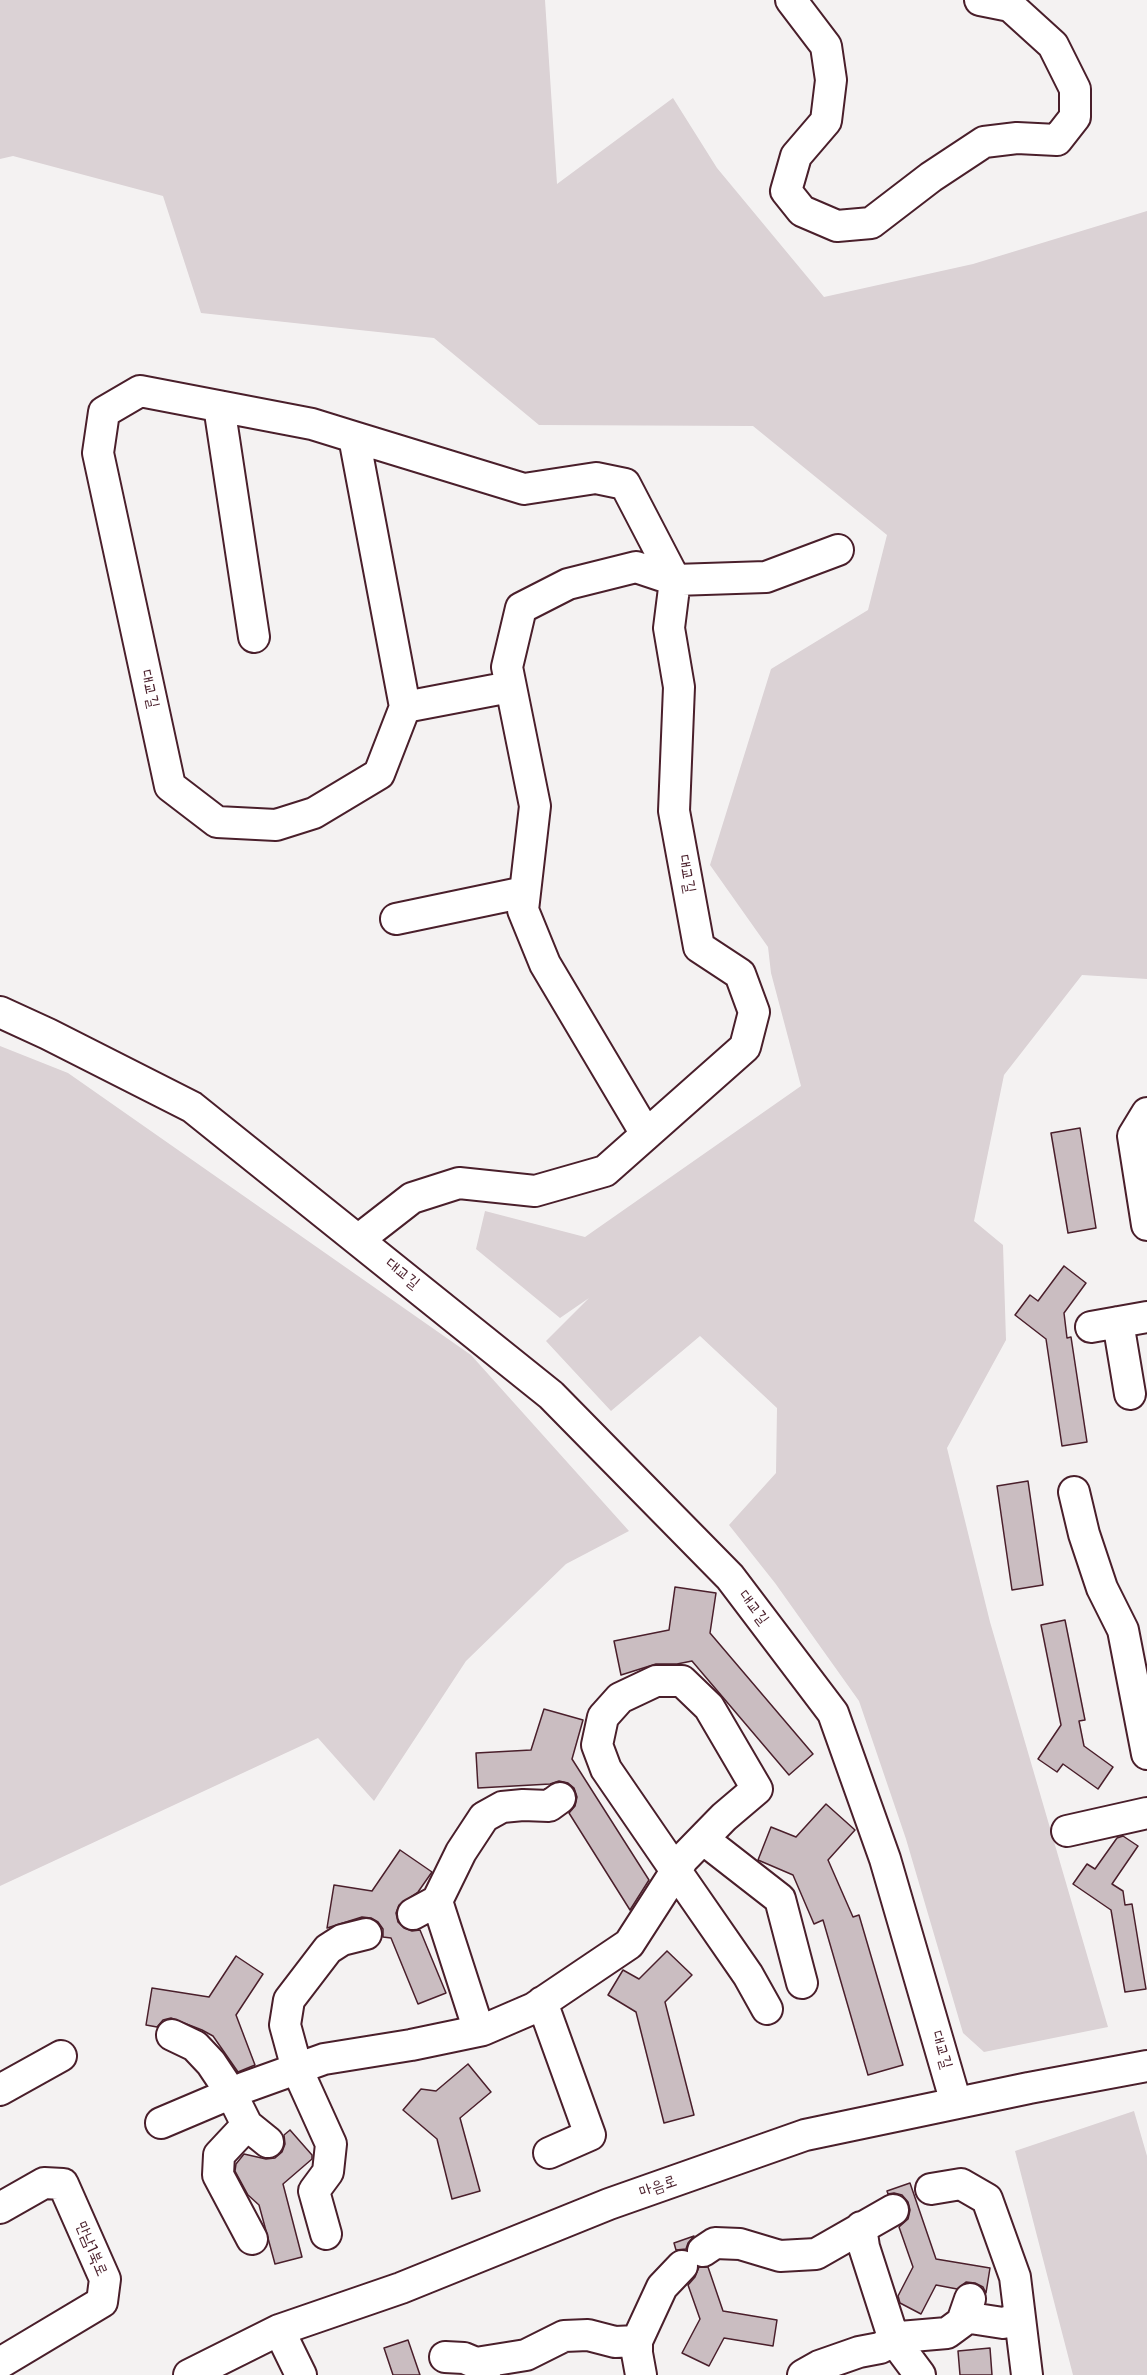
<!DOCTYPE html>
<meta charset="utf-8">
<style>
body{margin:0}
canvas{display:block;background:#f4f2f2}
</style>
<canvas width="1147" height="2375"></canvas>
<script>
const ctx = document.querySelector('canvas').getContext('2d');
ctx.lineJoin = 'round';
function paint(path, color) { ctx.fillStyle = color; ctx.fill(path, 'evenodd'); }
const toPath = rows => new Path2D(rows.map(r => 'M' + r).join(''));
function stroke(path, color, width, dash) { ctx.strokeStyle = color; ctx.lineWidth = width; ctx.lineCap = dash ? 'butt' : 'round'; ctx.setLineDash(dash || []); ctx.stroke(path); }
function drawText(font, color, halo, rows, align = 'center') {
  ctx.font = font + ' Pangolin,"Poor Story",sans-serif'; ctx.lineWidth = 4.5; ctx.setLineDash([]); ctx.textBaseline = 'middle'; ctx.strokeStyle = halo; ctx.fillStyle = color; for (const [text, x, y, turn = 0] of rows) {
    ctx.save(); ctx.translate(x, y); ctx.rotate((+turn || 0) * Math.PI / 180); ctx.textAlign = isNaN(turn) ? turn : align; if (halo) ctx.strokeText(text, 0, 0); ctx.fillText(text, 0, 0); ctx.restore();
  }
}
paint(toPath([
 [0,0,545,0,557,184,673,98,717,168,824,297,973,264,1147,211,1147,979,1082,975,1004,1075,974,1221,1003,1245,1006,1340,947,1448,990,1622,1108,2027,984,2052,963,2033,906,1839,859,1701,775,1583,729,1525,776,1473,777,1408,700,1336,611,1411,546,1341,589,1298,560,1318,476,1249,485,1211,585,1237,801,1086,771,973,768,947,710,865,771,669,868,610,887,535,753,426,539,425,434,338,201,313,163,196,13,156,0,159],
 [0,1046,68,1073,471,1355,629,1531,566,1564,466,1661,374,1801,318,1738,0,1886],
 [1134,2111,1147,2156,1147,2375,1073,2375,1015,2151]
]), '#dbd2d5');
const building = toPath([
 [1080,1128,1096,1228,1068,1233,1051,1133,1080,1128],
 [1064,1266,1086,1283,1064,1313,1067,1338,1071,1337,1087,1442,1062,1446,1046,1339,1015,1315,1030,1295,1038,1301,1064,1266],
 [1028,1481,1043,1585,1012,1590,997,1486,1028,1481],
 [675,1587,716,1593,710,1633,813,1754,789,1775,692,1661,677,1664,656,1664,621,1675,614,1641,669,1630,675,1587],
 [1065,1620,1085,1720,1079,1721,1084,1746,1113,1767,1098,1789,1063,1764,1057,1772,1038,1759,1061,1725,1041,1625,1065,1620],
 [544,1709,583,1720,572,1759,649,1880,630,1910,569,1813,575,1806,577,1797,574,1788,568,1783,559,1781,550,1784,478,1788,476,1753,531,1750,544,1709],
 [826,1804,855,1830,828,1860,853,1917,859,1915,903,2065,868,2075,823,1920,814,1924,793,1875,758,1860,771,1827,796,1837,826,1804],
 [1123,1836,1138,1846,1112,1884,1123,1891,1125,1905,1132,1904,1146,1989,1125,1992,1111,1910,1073,1884,1087,1864,1095,1869,1117,1838,1123,1836],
 [400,1850,432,1872,418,1892,399,1905,396,1913,398,1922,404,1928,412,1931,420,1930,446,1993,418,2004,391,1938,383,1937,383,1929,378,1922,371,1918,362,1917,327,1928,334,1885,372,1891,400,1850],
 [667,1951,692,1975,665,2002,694,2115,664,2123,636,2012,608,1995,623,1970,639,1979,667,1951],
 [236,1956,263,1974,236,2015,255,2065,238,2072,213,2036,202,2030,171,2018,163,2020,157,2027,146,2025,152,1988,209,1997,236,1956],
 [468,2064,491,2092,460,2118,480,2191,452,2199,437,2139,403,2110,421,2089,436,2091,468,2064],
 [290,2130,312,2155,312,2159,283,2184,302,2257,275,2264,259,2205,248,2195,235,2171,236,2164,244,2154,266,2159,275,2158,282,2152,285,2144,284,2135,290,2130],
 [910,2183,936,2259,990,2268,986,2293,983,2287,975,2283,966,2282,957,2289,936,2285,921,2314,900,2303,898,2296,913,2267,899,2227,908,2219,910,2210,908,2202,902,2195,894,2193,888,2194,887,2191,910,2183],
 [694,2236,688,2243,686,2249,676,2250,674,2243,694,2236],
 [699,2267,708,2267,723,2311,777,2320,773,2346,724,2338,709,2366,682,2353,700,2319,688,2285,695,2277,699,2267],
 [408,2340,420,2375,393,2375,384,2348,408,2340],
 [990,2348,992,2375,960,2375,958,2351,990,2348]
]);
paint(building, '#cabdc1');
stroke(building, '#4a1f2b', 1.5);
const minor = toPath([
 [791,0,826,46,831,80,826,121,796,156,786,191,802,211,837,226,871,223,931,177,984,142,1017,138,1057,140,1075,117,1075,89,1053,45,1010,6,980,0],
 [219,406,254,637],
 [354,437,405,707,379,774,314,813,276,825,217,822,170,786,98,453,104,412,140,391,312,424,354,437,524,489,596,478,625,484,675,580,669,628,679,687,674,811,699,947,740,974,754,1012,745,1047,605,1171,535,1191,459,1183,412,1198,358,1240],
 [405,707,510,687],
 [396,919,525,892],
 [0,1012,48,1034,192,1107,551,1395,730,1577,833,1713,885,1859,956,2103],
 [1147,1113,1133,1136,1147,1225],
 [646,1134,545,964,523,910,535,806,507,667,521,608,568,584,636,567,675,580,766,577,838,550],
 [1118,1322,1130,1394],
 [1091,1327,1147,1317],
 [1074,1492,1084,1534,1102,1588,1123,1630,1147,1754],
 [1067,1831,1147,1813],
 [703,1839,780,1899,802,1983],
 [413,1914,437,1901],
 [542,2002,590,2135,549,2153],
 [479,2031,437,1901,461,1852,484,1817,502,1807,523,1805,549,1806,560,1798],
 [172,2035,195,2046,211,2063,231,2093,247,2125,268,2142],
 [0,2090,61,2056],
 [161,2123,246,2087,324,2059,411,2045,483,2030,534,2008,629,1944,676,1871,683,1859,724,1817,757,1789,709,1707,682,1681,656,1681,620,1698,603,1717,597,1745,606,1769,676,1871,748,1975,767,2009],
 [247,2125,219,2155,218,2175,252,2239],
 [931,2189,961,2184,987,2199,1015,2277,1027,2375],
 [0,2208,44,2183,63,2184,105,2279,102,2302,0,2363],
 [861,2227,864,2247,894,2340,920,2375],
 [326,2234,314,2191,328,2172,331,2144,297,2069,285,2025,289,2000,328,1949,342,1940,366,1934],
 [703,2251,715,2243,740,2244,780,2256,816,2254,893,2210],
 [964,2317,1003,2323,1019,2318],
 [279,2330,301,2375],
 [445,2357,464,2358,476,2363,485,2375],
 [476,2363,526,2355,564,2336,588,2335,615,2342,637,2341],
 [189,2375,279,2330,401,2288,609,2204,805,2135,1029,2088,1147,2066],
 [641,2375,637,2353,637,2341,662,2287,682,2266],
 [803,2375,819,2366,859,2352,880,2348,900,2337,947,2333,962,2322,970,2299]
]);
stroke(minor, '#4a1f2b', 34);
stroke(minor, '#fff', 30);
drawText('16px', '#4a1f2b', '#fff', [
 ["대교길",149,689,78],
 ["대교길",686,874,80],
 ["대교길",402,1274,39],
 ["대교길",753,1608,53],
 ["대교길",941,2050,74],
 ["마음로",658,2187,-19],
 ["만남1북로",91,2249,67]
]);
</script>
